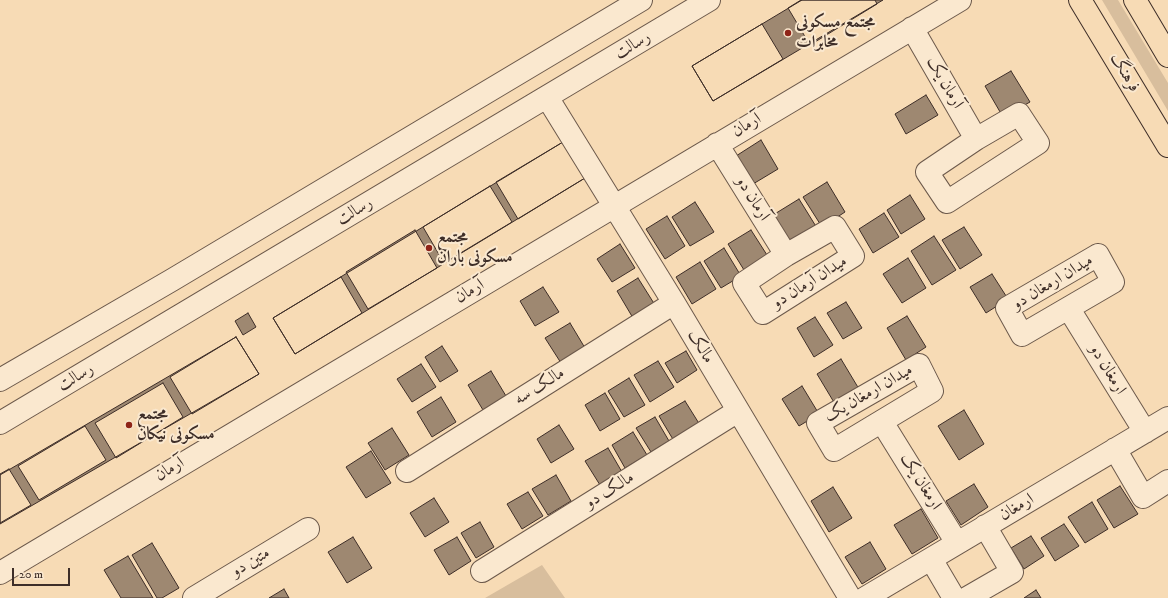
<!DOCTYPE html>
<meta charset="utf-8">
<style>
body{margin:0}
#map{position:relative;width:1168px;height:598px;overflow:hidden;background:#f7dbb5;font-family:"IM FELL DW Pica",serif}
canvas{display:block}
.scale{position:absolute;left:12px;top:568px;width:58px;height:18px;box-sizing:border-box;border:2px solid #3e2e28;border-top:0;padding-left:5px;font-size:12px;line-height:14px;white-space:nowrap;color:#3e2e28;-webkit-text-stroke:3px #fae8cf;paint-order:stroke}
</style>
<div id="map">
<canvas width="1168" height="598"></canvas>
<div class="scale">20 m</div>
</div>
<script>
const ctx = document.querySelector('canvas').getContext('2d');
ctx.lineJoin = 'round';
function paint(path, color) { ctx.fillStyle = color; ctx.fill(path, 'evenodd'); }
const toPath = rows => new Path2D(rows.map(r => 'M' + r).join(''));
function stroke(path, color, width, dash) { ctx.strokeStyle = color; ctx.lineWidth = width; ctx.lineCap = dash ? 'butt' : 'round'; ctx.setLineDash(dash || []); ctx.stroke(path); }
function drawText(font, color, halo, rows, align = 'center') {
  ctx.font = font + ' "IM FELL DW Pica",Amiri,serif'; ctx.lineWidth = 4; ctx.setLineDash([]); ctx.textBaseline = 'middle'; ctx.strokeStyle = halo; ctx.fillStyle = color; for (const [text, x, y, turn = 0] of rows) {
    ctx.save(); ctx.translate(x, y); ctx.rotate((+turn || 0) * Math.PI / 180); ctx.textAlign = isNaN(turn) ? turn : align; if (halo) ctx.strokeText(text, 0, 0); ctx.fillText(text, 0, 0); ctx.restore();
  }
}
paint(toPath([
 [1102,0,1118,0,1168,83,1168,111],
 [542,565,565,598,485,598]
]), '#d8be9d');
const building = toPath([
 [801,0,875,0,877,4,810,45,788,8,801,0],
 [802,0,883,0,713,101,692,66,802,0],
 [762,24,783,59,713,101,692,66,762,24],
 [1011,71,1030,102,1003,117,985,86,1011,71],
 [926,95,938,115,906,134,895,114,926,95],
 [761,140,778,169,753,184,736,156,761,140],
 [563,142,585,178,518,219,496,182,563,142],
 [563,142,585,178,295,354,273,318,563,142],
 [827,182,845,212,822,227,803,197,827,182],
 [490,186,512,222,444,263,423,227,490,186],
 [910,195,925,219,901,234,887,210,910,195],
 [799,199,817,228,791,244,773,215,799,199],
 [695,202,714,232,690,246,672,217,695,202],
 [884,213,899,237,873,253,859,229,884,213],
 [667,216,685,246,665,259,646,229,667,216],
 [964,227,982,255,960,269,942,240,964,227],
 [415,230,437,268,368,309,346,272,415,230],
 [751,230,767,255,744,270,728,244,751,230],
 [934,236,956,270,932,285,911,251,934,236],
 [620,244,635,268,612,282,597,259,620,244],
 [724,248,741,276,721,288,704,261,724,248],
 [908,258,926,288,902,303,883,274,908,258],
 [700,262,716,289,692,304,676,277,700,262],
 [992,274,1008,299,986,313,970,287,992,274],
 [341,277,362,313,295,354,273,318,341,277],
 [638,278,655,305,633,318,617,291,638,278],
 [543,287,559,312,535,326,520,301,543,287],
 [846,302,862,328,843,339,827,313,846,302],
 [248,313,256,327,243,335,235,321,248,313],
 [907,316,926,347,906,360,887,328,907,316],
 [815,317,833,345,814,357,797,328,815,317],
 [570,323,585,348,561,363,545,338,570,323],
 [236,337,259,374,192,414,170,377,236,337],
 [236,337,259,374,0,524,0,475,236,337],
 [442,346,458,371,440,382,425,357,442,346],
 [686,351,697,370,677,383,665,363,686,351],
 [841,359,859,389,835,404,817,374,841,359],
 [658,361,674,387,650,402,634,375,658,361],
 [421,364,436,387,412,402,397,379,421,364],
 [491,371,506,396,483,410,468,385,491,371],
 [629,378,645,405,624,417,608,391,629,378],
 [163,383,183,417,116,458,95,423,163,383],
 [802,386,819,414,799,426,782,399,802,386],
 [605,393,620,419,600,431,585,405,605,393],
 [441,397,456,422,432,437,417,412,441,397],
 [685,401,700,425,674,441,659,416,685,401],
 [964,410,984,444,959,460,938,426,964,410],
 [655,417,669,441,651,452,636,428,655,417],
 [559,425,574,449,551,463,537,439,559,425],
 [85,426,106,460,39,500,18,466,85,426],
 [392,428,409,455,385,470,368,443,392,428],
 [633,432,647,455,625,468,612,445,633,432],
 [608,448,622,472,600,485,585,461,608,448],
 [371,451,391,483,366,498,346,467,371,451],
 [9,469,31,505,0,523,0,474,9,469],
 [556,475,571,501,548,515,532,489,556,475],
 [974,484,988,507,961,525,946,501,974,484],
 [1120,486,1138,514,1114,528,1097,500,1120,486],
 [833,487,852,518,829,532,811,501,833,487],
 [528,492,543,516,522,529,507,504,528,492],
 [434,498,449,522,425,537,410,513,434,498],
 [1092,502,1108,529,1085,543,1068,517,1092,502],
 [921,509,938,538,912,554,894,525,921,509],
 [480,522,494,547,476,558,461,533,480,522],
 [1064,524,1079,546,1055,561,1041,538,1064,524],
 [1031,536,1044,556,1024,569,1011,548,1031,536],
 [353,537,372,568,347,583,328,552,353,537],
 [457,537,471,561,449,575,434,550,457,537],
 [870,542,886,569,862,584,845,557,870,542],
 [152,543,179,588,162,598,157,598,132,555,152,543],
 [128,556,153,598,121,598,104,570,128,556],
 [284,589,289,598,269,598,284,589],
 [1036,590,1041,598,1024,598,1036,590]
]);
paint(building, '#9e8871');
stroke(building, '#3e2e28', 1);
const minor = toPath([
 [912,28,976,139],
 [547,97,674,303,850,598],
 [1019,114,1038,143,947,202,927,172,976,139,1019,114],
 [717,144,786,255],
 [835,227,853,256,763,313,744,283,786,255,835,227],
 [1098,255,1113,282,1022,335,1007,308,1098,255],
 [1069,309,1145,432],
 [919,365,932,391,834,450,818,423,919,365],
 [0,380,172,280,641,0],
 [882,422,957,543],
 [0,423,709,0],
 [1115,449,1143,497,1168,481],
 [407,471,674,303],
 [931,559,954,598],
 [482,571,738,411],
 [0,573,960,0],
 [194,598,308,529],
 [865,598,1168,418],
 [967,598,1012,572,985,526]
]);
const major = toPath([
 [1080,0,1168,146],
 [1135,0,1168,56]
]);
stroke(minor, '#6c594b', 24);
stroke(major, '#3e2e28', 24);
stroke(minor, '#fae8cf', 22);
stroke(major, '#f7dbb5', 22);
for (const [x, y, r, color] of [
 [788,33,4,"#8f2418"],
 [429,248,4,"#8f2418"],
 [129,425,4,"#8f2418"]
]) { const dot = new Path2D(); dot.arc(x, y, r, 0, 2 * Math.PI); ctx.fillStyle = color; ctx.fill(dot); stroke(dot, '#fae8cf', 1.5); }
drawText('bold 17px', '#3e2e28', '#fae8cf', [
 ["مجتمع مسکونی",796,23],
 ["مخابرات",796,43],
 ["مجتمع",437,238],
 ["مسکونی باران",437,258],
 ["مجتمع",137,415],
 ["مسکونی نیکان",137,435]
], 'left');
drawText('17px', '#3e2e28', '#fae8cf', [
 ["رسالت",633,46,-31],
 ["فرهنگ",1124,73,59],
 ["آرمان یک",944,83,60],
 ["آرمان",747,126,-31],
 ["آرمان دو",752,199,58],
 ["رسالت",355,212,-31],
 ["میدان آرمان دو",810,283,-32],
 ["میدان ارمغان دو",1053,283,-31],
 ["آرمان",470,292,-31],
 ["مالک",700,347,59],
 ["ارمغان دو",1107,370,59],
 ["رسالت",76,378,-31],
 ["مالک سه",540,387,-32],
 ["میدان ارمغان یک",869,394,-30],
 ["آرمان",170,470,-31],
 ["ارمغان یک",920,482,58],
 ["مالک دو",610,491,-32],
 ["ارمغان",1017,508,-31],
 ["متین دو",251,563,-31]
]);
</script>
